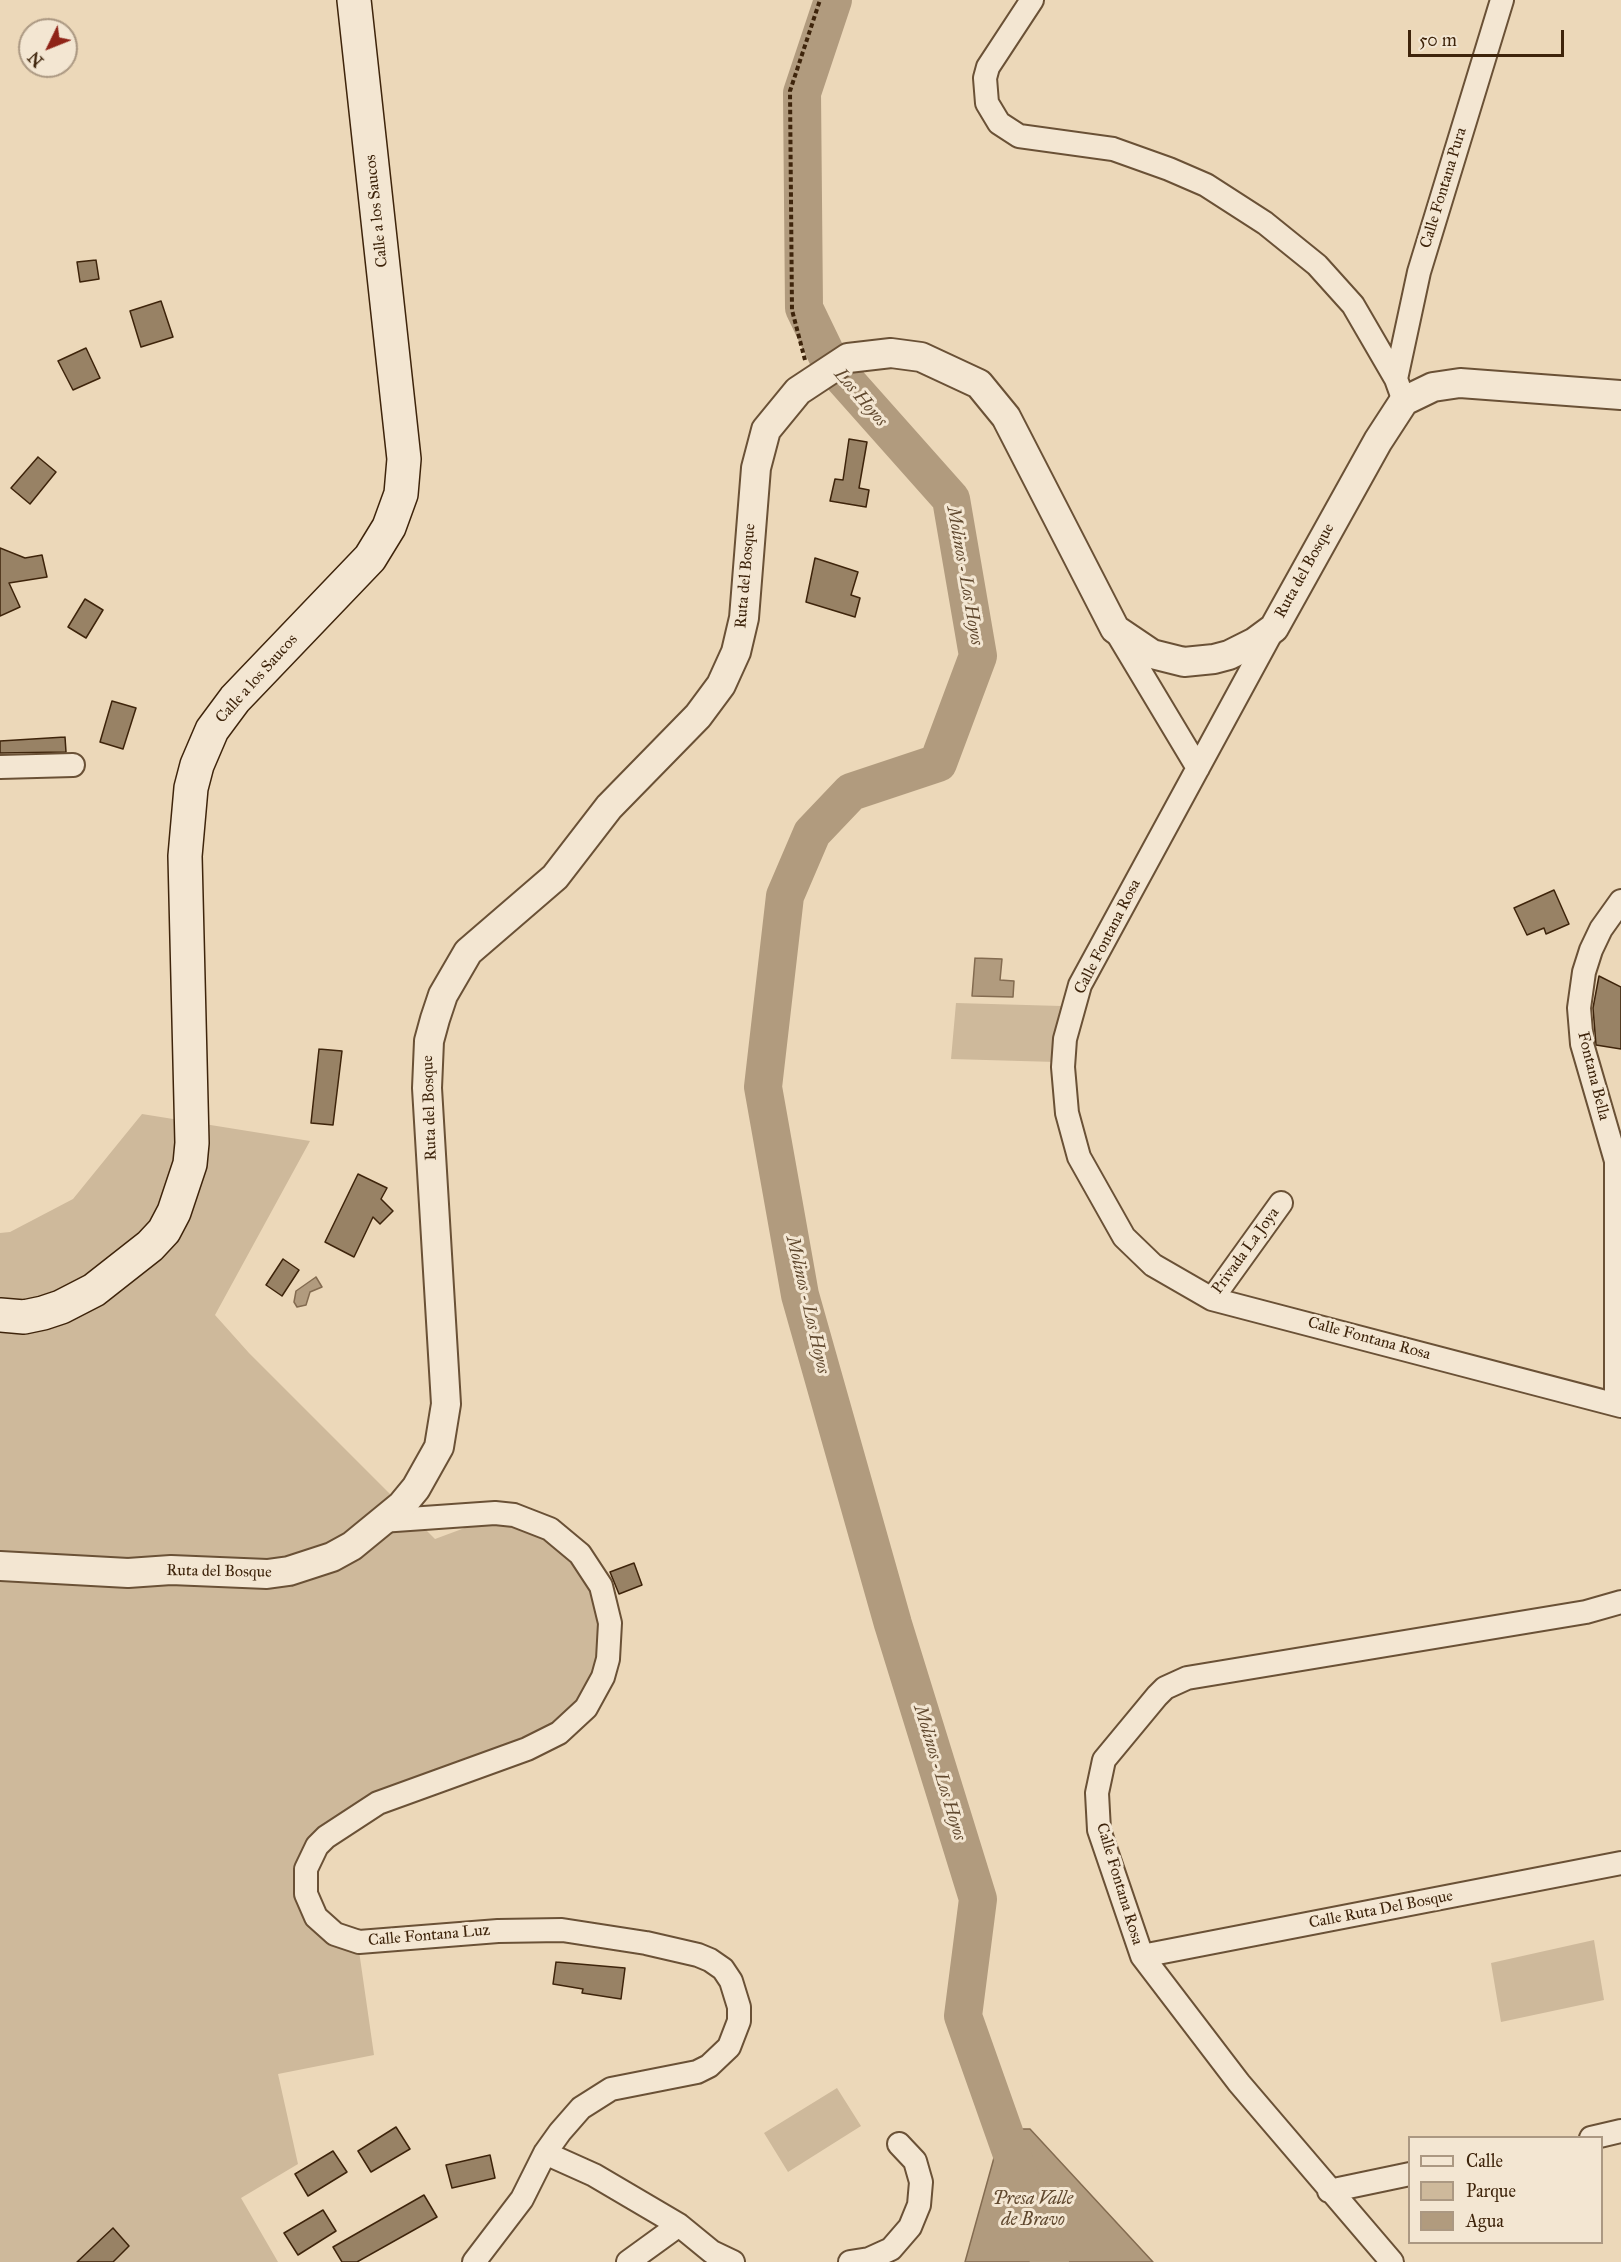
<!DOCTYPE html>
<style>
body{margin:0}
#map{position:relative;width:1621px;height:2262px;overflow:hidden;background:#ecd8b9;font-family:"IM FELL Great Primer",serif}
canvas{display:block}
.legend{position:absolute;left:1408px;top:2136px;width:195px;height:108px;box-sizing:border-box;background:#f3e6d2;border:2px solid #ab9882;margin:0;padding:8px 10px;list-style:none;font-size:18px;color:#3e240b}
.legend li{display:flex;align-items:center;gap:12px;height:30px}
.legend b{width:30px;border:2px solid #ab9882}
.north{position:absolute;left:18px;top:18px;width:60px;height:60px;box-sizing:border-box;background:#f3e6d2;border:2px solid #ab9882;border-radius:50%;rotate:227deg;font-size:16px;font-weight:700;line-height:24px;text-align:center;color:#3e240b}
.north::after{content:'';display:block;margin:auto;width:21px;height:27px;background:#8f2418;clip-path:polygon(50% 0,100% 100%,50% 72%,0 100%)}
.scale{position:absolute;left:1408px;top:30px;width:156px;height:27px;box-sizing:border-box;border:3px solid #3e240b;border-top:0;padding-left:8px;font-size:18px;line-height:21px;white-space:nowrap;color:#3e240b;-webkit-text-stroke:4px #f3e6d2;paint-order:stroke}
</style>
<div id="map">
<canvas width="1621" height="2262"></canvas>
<ul class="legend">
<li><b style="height:8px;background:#f3e6d2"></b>Calle</li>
<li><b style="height:16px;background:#ceb99b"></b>Parque</li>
<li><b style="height:16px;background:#b19b7e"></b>Agua</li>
</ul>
<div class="north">N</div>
<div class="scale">50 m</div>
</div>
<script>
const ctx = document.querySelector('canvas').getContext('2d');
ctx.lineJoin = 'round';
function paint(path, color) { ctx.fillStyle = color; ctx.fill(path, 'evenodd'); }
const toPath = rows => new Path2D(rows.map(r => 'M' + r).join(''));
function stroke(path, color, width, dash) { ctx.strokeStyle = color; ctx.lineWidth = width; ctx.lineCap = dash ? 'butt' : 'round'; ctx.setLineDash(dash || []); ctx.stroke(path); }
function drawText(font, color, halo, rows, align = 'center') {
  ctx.font = font + ' "IM FELL Great Primer",serif'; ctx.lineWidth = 6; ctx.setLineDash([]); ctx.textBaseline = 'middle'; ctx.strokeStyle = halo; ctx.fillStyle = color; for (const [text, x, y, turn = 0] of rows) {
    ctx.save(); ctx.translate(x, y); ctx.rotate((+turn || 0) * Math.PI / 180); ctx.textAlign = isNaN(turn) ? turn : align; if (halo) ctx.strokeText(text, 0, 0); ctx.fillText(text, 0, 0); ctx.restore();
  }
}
paint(toPath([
 [956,1003,1061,1006,1056,1062,951,1059],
 [142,1114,310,1141,215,1315,249,1353,435,1539,470,1526,497,1523,514,1525,548,1538,586,1574,604,1625,590,1689,557,1726,376,1796,298,1882,359,1951,374,2055,278,2074,298,2164,241,2198,278,2262,0,2262,0,1233,10,1232,73,1199],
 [1594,1940,1604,2000,1501,2022,1491,1963],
 [837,2088,861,2126,788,2172,764,2133]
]), '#ceb99b');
const water = toPath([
 [975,958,1002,959,1000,980,1014,981,1013,997,972,996,975,958],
 [316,1277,322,1287,310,1292,306,1305,297,1307,294,1302,296,1291,316,1277],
 [1002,2129,1030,2129,1153,2262,965,2262,1002,2129]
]);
paint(water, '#b19b7e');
stroke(water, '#836b50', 1.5);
stroke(toPath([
 [833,0,802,93,804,308,831,364,951,499,978,656,938,763,851,792,812,833,785,896,763,1087,800,1295,893,1624,978,1899,963,2016,1050,2262]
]), '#b19b7e', 38);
const building = toPath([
 [96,260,99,279,80,282,77,262,96,260],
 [161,301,173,337,141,347,130,311,161,301],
 [86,348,100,378,73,390,58,361,86,348],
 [849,439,867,442,859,488,869,490,866,507,830,501,835,479,843,480,849,439],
 [38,457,56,472,30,504,11,488,38,457],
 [0,548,25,558,42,555,47,577,9,583,20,607,0,616,0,548],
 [815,558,858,572,851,595,860,598,855,617,806,602,815,558],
 [85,599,103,610,86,638,68,627,85,599],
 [112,701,136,708,123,749,100,742,112,701],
 [65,737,66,752,0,753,0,741,65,737],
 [1554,890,1569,924,1546,934,1544,928,1527,935,1514,908,1554,890],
 [1599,976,1621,987,1621,1049,1596,1045,1593,1008,1599,976],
 [319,1049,342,1051,333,1125,311,1123,319,1049],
 [358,1174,387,1188,381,1199,393,1211,380,1224,373,1217,354,1257,325,1242,358,1174],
 [283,1259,299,1270,282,1296,266,1285,283,1259],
 [634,1563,642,1585,619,1594,610,1572,634,1563],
 [556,1962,625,1968,621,1999,582,1993,583,1989,553,1984,556,1962],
 [396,2127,410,2149,371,2172,358,2151,396,2127],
 [333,2151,347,2172,308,2196,295,2174,333,2151],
 [490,2155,495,2178,452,2188,446,2165,490,2155],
 [424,2195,437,2217,357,2262,342,2262,333,2247,424,2195],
 [323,2210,336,2231,298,2255,284,2233,323,2210],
 [113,2228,129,2246,113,2262,77,2262,113,2228]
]);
paint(building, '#988265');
stroke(building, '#3e240b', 1.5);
const minor = toPath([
 [1032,0,988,67,985,78,987,103,999,123,1019,136,1113,149,1169,169,1206,185,1265,223,1317,265,1353,305,1396,379,1404,401],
 [1396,379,1419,272,1502,0],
 [1274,628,1080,985,1065,1039,1063,1067,1067,1113,1079,1157,1124,1237,1153,1265,1212,1299,1621,1406],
 [1117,633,1198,768],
 [0,767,73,765],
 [1212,1299,1281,1203],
 [1616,1404,1616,1161,1582,1044,1579,1008,1584,972,1591,950,1601,929,1621,901],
 [381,1521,495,1513,514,1515,550,1529,580,1554,601,1586,610,1623,608,1659,603,1677,586,1708,559,1733,527,1749,378,1803,326,1837,317,1846,306,1869,306,1894,316,1917,335,1934,359,1942,498,1931,562,1930,646,1943,698,1955,710,1960,723,1969,731,1981,739,2007,739,2021,729,2047,709,2066,697,2072,611,2089,581,2108,560,2132,545,2153,522,2199,474,2262],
 [1142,1956,1621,1863],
 [1591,2138,1621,2131],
 [545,2153,594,2175,679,2225,712,2252,733,2262],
 [1329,2191,1410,2174],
 [628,2262,679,2225],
 [850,2262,869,2259,891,2249,910,2227,919,2205,921,2182,915,2161,899,2144],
 [1392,2262,1239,2083,1142,1956,1099,1830,1097,1793,1104,1760,1157,1696,1165,1688,1187,1678,1586,1612,1621,1602]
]);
const tertiary = toPath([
 [0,1566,128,1573,171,1570,267,1574,289,1571,332,1557,352,1546,402,1505,416,1488,439,1447,446,1404,427,1088,429,1041,435,1019,443,995,468,952,555,877,609,807,698,716,721,685,736,652,744,618,756,468,766,430,798,391,848,358,891,353,921,357,979,384,1006,417,1115,629,1152,654,1184,662,1214,659,1229,655,1255,642,1274,628,1378,441,1404,401,1433,387,1460,383,1621,395]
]);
const secondary = toPath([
 [0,1315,24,1317,43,1313,61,1307,94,1290,150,1246,164,1231,174,1212,190,1164,192,1143,185,856,191,788,197,765,212,730,235,699,370,558,389,527,401,494,404,459,354,0]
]);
stroke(minor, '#6a5136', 26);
stroke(tertiary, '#6a5136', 32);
stroke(secondary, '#3e240b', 36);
stroke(toPath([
 [805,360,792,310,790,91,820,0]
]), '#3e240b', 4, [4.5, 3]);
stroke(minor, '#f3e6d2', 22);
stroke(tertiary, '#f3e6d2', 28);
stroke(secondary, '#f3e6d2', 33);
drawText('16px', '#3e240b', '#f3e6d2', [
 ["Calle Fontana Pura",1444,188,-73],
 ["Calle a los Saucos",377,211,-96],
 ["Ruta del Bosque",1305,571,-61],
 ["Ruta del Bosque",746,576,-85],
 ["Calle a los Saucos",257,679,-48],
 ["Calle Fontana Rosa",1108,937,-63],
 ["Fontana Bella",1593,1076,76],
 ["Ruta del Bosque",430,1108,-92],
 ["Privada La Joya",1246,1251,-54],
 ["Calle Fontana Rosa",1369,1339,15],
 ["Ruta del Bosque",219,1572,1],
 ["Calle Fontana Rosa",1119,1884,73],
 ["Calle Ruta Del Bosque",1381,1910,-11],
 ["Calle Fontana Luz",429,1936,-5]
]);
drawText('italic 18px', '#60482e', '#f3e6d2', [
 ["Los Hoyos",860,398,49],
 ["Molinos - Los Hoyos",964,576,80],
 ["Molinos - Los Hoyos",807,1305,77],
 ["Molinos - Los Hoyos",939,1773,73],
 ["Presa Valle",1033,2200],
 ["de Bravo",1033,2221]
]);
</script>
